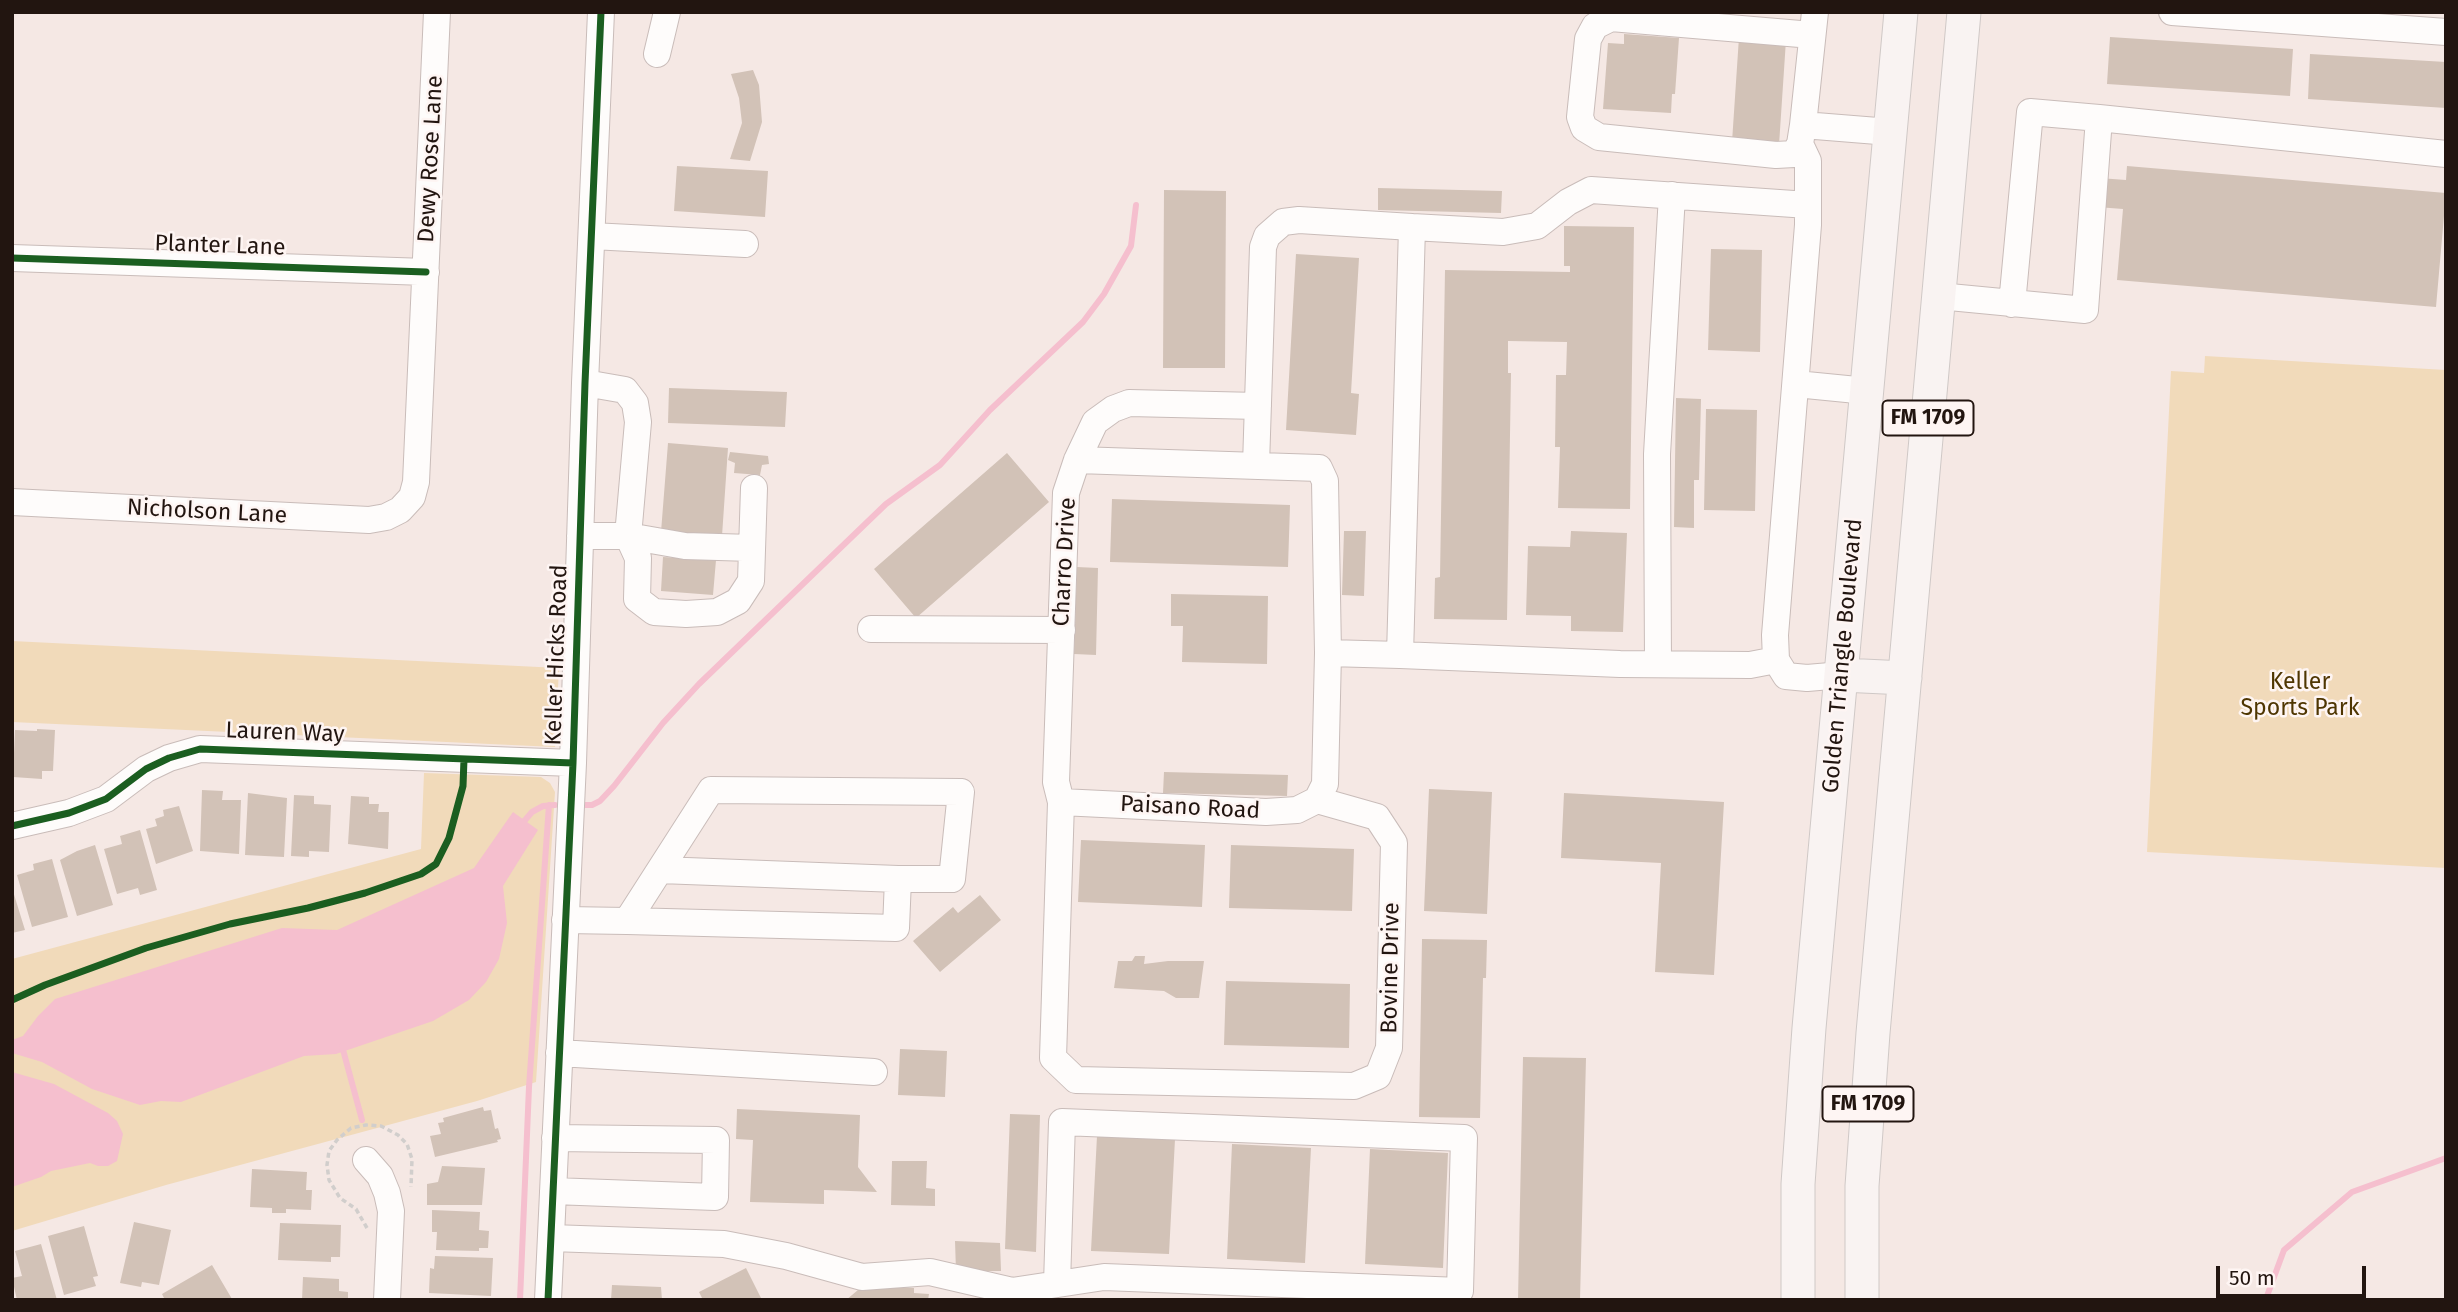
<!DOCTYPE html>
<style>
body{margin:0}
#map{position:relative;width:2458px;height:1312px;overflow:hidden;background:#f5e8e4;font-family:"Fira Sans",sans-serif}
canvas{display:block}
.frame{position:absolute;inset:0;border:14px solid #221510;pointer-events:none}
.scale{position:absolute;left:2216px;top:1266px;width:150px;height:32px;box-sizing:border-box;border:4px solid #221510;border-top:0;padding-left:9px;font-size:21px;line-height:24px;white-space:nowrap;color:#221510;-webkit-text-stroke:5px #fef5f3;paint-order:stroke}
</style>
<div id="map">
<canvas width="2458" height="1312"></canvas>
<div class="frame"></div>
<div class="scale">50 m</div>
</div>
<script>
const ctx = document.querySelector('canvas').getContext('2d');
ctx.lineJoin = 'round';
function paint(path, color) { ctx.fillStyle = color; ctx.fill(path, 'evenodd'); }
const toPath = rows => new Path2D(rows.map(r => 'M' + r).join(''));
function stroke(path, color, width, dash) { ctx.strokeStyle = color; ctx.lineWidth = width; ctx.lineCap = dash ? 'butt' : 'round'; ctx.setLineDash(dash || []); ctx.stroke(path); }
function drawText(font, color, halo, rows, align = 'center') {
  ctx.font = font + ' "Fira Sans",sans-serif'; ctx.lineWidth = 5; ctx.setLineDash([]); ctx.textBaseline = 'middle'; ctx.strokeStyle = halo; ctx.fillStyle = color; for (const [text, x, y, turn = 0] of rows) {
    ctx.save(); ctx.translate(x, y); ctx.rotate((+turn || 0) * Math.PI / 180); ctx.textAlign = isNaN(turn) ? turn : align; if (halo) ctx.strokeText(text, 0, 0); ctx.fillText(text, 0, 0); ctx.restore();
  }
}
paint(toPath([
 [2205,356,2446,370,2446,868,2147,852,2171,371,2204,373],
 [12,641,559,668,555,747,12,722],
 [424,773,541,777,550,783,555,792,536,1082,477,1101,166,1185,12,1231,12,959,421,849]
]), '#f1daba');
paint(toPath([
 [513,812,538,830,503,886,507,923,499,959,486,982,469,1000,433,1021,336,1054,304,1056,181,1102,161,1101,140,1105,92,1089,42,1062,12,1053,12,1040,23,1036,38,1016,55,999,282,928,337,930,474,868],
 [12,1072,54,1084,108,1113,117,1121,123,1134,117,1161,108,1166,98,1166,90,1163,51,1171,41,1177,12,1187]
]), '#f5bfce');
stroke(toPath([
 [580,805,592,805,600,801,614,786,663,723,699,684,886,504,940,465,990,410,1083,322,1104,294,1131,246,1136,205],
 [520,826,532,812,543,806,555,805],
 [342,1046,362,1120],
 [520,1300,529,1087,549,805],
 [2272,1300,2267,1296,2284,1250,2352,1192,2446,1158]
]), '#f5bfce', 6);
paint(toPath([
 [1624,34,1679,38,1675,94,1672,94,1671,113,1603,109,1608,43,1624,44],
 [1739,37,1786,40,1779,145,1732,142],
 [2110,37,2293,49,2290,96,2107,84],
 [2310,54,2446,62,2446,108,2308,99],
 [753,70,759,85,762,122,750,161,730,159,742,123,739,98,731,74],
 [677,166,768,171,765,217,674,211],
 [2127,166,2446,193,2436,307,2117,280,2123,209,2097,207,2099,178,2126,180],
 [1378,188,1502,191,1501,213,1378,210],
 [1164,190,1226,191,1225,368,1163,368],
 [1564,226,1634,227,1630,509,1558,508,1560,447,1555,447,1556,375,1566,375,1567,342,1508,341,1508,373,1511,373,1507,620,1434,619,1435,578,1440,577,1445,270,1570,272,1570,266,1564,266],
 [1711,249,1762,250,1760,352,1708,350],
 [1296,254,1359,258,1351,393,1359,394,1356,435,1286,430],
 [669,388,787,392,785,427,668,423],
 [1676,398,1701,399,1699,480,1694,480,1694,528,1674,527],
 [1706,409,1757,410,1755,511,1704,510],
 [668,443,728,448,722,536,661,532],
 [730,452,768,456,769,464,762,465,760,475,734,473,735,463,728,460],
 [1007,453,1049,502,916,618,874,569],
 [1112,499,1290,505,1288,567,1110,562],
 [1344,531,1366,531,1364,596,1342,595],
 [1571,531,1627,533,1623,632,1571,631,1571,616,1526,615,1528,546,1570,547],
 [663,557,716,560,713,595,661,591],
 [1077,567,1098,568,1096,655,1074,654],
 [1171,594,1268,596,1267,664,1182,662,1183,626,1171,626],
 [37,729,55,730,53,771,42,771,42,779,13,777,15,730,37,731],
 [1164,772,1288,775,1287,796,1163,793],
 [1429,789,1492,792,1487,914,1424,911],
 [202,790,223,791,222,800,241,800,239,854,200,851],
 [248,793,287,798,284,857,245,855],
 [1564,793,1724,802,1714,975,1655,972,1661,863,1561,858],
 [294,795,314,796,314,804,331,805,329,852,309,851,309,857,291,856],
 [351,796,369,797,369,804,379,804,378,812,389,812,388,849,348,844],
 [179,806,193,851,156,864,146,829,157,826,155,819,164,816,163,810],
 [140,830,157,890,140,895,138,888,117,894,104,849,122,844,120,836],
 [1081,840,1205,845,1202,907,1078,902],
 [95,845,113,905,77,916,60,860,77,851],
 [1231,845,1354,849,1352,911,1229,908],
 [52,859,68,917,32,927,17,875,34,870,33,864],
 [12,888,25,930,12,933],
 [980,895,1001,920,940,972,913,941,953,907,958,913],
 [1422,939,1487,940,1486,978,1483,978,1480,1118,1419,1117],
 [1135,956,1145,956,1144,964,1168,961,1204,961,1199,998,1176,998,1164,991,1114,988,1118,961,1132,961],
 [1226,981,1350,984,1349,1048,1224,1045],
 [900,1049,947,1051,945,1097,898,1095],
 [1523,1057,1586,1058,1580,1300,1518,1300],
 [483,1107,484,1111,491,1110,495,1129,498,1128,501,1139,497,1140,498,1142,435,1157,430,1136,441,1134,438,1123,444,1122,443,1118],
 [737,1109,860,1115,858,1167,877,1192,824,1190,824,1204,750,1202,753,1140,736,1139],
 [1010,1114,1040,1115,1036,1252,1005,1249],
 [1097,1136,1175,1139,1169,1254,1091,1251],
 [1232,1144,1311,1148,1305,1263,1227,1259],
 [1370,1149,1448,1153,1443,1268,1365,1264],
 [892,1161,927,1161,926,1188,935,1189,935,1206,891,1205],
 [442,1166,485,1168,482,1205,427,1205,427,1184,438,1182],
 [252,1169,307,1172,306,1190,312,1190,311,1210,286,1209,286,1213,272,1213,272,1208,250,1207],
 [432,1210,480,1212,479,1230,489,1231,488,1248,479,1248,479,1251,436,1250,437,1232,432,1232],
 [134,1222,171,1230,159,1285,142,1282,141,1287,120,1283],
 [280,1223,341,1225,340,1257,331,1257,331,1262,278,1260],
 [84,1226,98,1276,93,1277,96,1286,64,1295,48,1236],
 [955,1241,1000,1243,1001,1271,956,1271],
 [41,1244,57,1300,17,1300,12,1278,22,1276,15,1251],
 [435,1256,493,1258,491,1296,429,1293,430,1268,434,1269],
 [212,1265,232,1299,165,1300,162,1294],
 [746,1268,762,1300,703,1300,699,1292],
 [303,1277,339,1279,339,1291,348,1292,348,1300,302,1300],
 [612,1285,661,1287,662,1300,611,1300],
 [864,1285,914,1288,914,1293,929,1294,928,1300,846,1300]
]), '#d2c2b7');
const minor = toPath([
 [1815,12,1803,125,1890,132],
 [2172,12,2446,32],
 [657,54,667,12],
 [1803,125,1800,144,1794,154,1776,155,1599,137,1584,128,1580,117,1588,39,1595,26,1611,18,1812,35],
 [1800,144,1808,161,1808,225,1775,635,1776,660,1786,676,1807,678,1842,675],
 [592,236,745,244],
 [12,258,426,272],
 [1939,296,2085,310,2099,118,2446,154],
 [2012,304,2030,112,2099,118],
 [585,383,625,390,635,403,638,422,628,536,685,546,752,548],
 [1796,384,1867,391],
 [1077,460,1319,468,1325,481,1328,653,1325,784,1317,800,1377,817,1394,843,1389,1048,1378,1076,1354,1086,1076,1080,1053,1058,1061,802,1056,782,1066,493,1077,460],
 [1077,460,1095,422,1113,409,1129,403,1258,406],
 [1256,465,1263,247,1267,236,1283,222,1299,220,1412,227],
 [12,502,369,520,386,517,400,510,412,497,416,482,437,12],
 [580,536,628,536,638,558,637,599,654,612,686,614,717,612,738,601,751,581,754,488],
 [871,629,1062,630],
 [1328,653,1400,655],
 [1776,660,1750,665,1620,664,1400,655,1412,227,1503,232,1537,226,1568,202,1591,190,1808,205],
 [1658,664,1657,454,1672,195],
 [1061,802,1266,812,1297,810,1317,800],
 [12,826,69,813,106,799,146,769,169,758,200,749,573,763],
 [660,870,898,879],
 [565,920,627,921,896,928,898,879,952,879,961,792,711,790,627,921],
 [559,1053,874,1072],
 [366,1160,380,1176,387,1193,391,1211,387,1300],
 [553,1191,715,1197,716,1140,555,1138],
 [551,1238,724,1244,786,1256,862,1277,930,1272,1012,1291,1104,1277,1460,1291,1464,1138,1062,1122,1057,1284],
 [548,1300,573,763,585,383,601,12]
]);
const major = toPath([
 [1842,675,1905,678],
 [1798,1300,1798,1184,1809,1028,1901,12],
 [1862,1300,1862,1186,1873,1033,1964,12]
]);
stroke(minor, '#c9bcb9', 28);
stroke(major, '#cfc8c6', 35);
stroke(toPath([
 [12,1000,45,985,146,948,230,924,308,908,365,893,421,874,436,864,445,848,457,815,463,782],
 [367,1228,356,1209,340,1198,329,1180,327,1165,329,1151,337,1140,351,1128,366,1125,381,1126,398,1135,407,1144,412,1159,411,1187]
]), '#d1cecc', 3.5, [5, 3.5]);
stroke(minor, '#fefcfb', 26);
stroke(major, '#f9f3f2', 33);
stroke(toPath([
 [12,258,426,272],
 [12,826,69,813,106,799,146,769,169,758,200,749,573,763],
 [12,1000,45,985,146,948,230,924,308,908,365,893,421,874,436,864,449,838,463,786,464,759],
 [548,1300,573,763,585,383,601,12]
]), '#1b5e20', 7);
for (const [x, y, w] of [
 [1928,418,91],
 [1868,1104,91]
]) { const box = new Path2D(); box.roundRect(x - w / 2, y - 17.5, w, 35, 5); ctx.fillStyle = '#fef5f3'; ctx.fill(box); stroke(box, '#221510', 2); }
drawText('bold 21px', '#221510', null, [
 ["FM 1709",1928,418],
 ["FM 1709",1868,1104]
]);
drawText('23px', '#221510', '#fef5f3', [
 ["Dewy Rose Lane",431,159,-87],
 ["Planter Lane",220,246,2],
 ["Nicholson Lane",207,512,3],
 ["Charro Drive",1065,562,-87],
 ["Keller Hicks Road",557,655,-88],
 ["Golden Triangle Boulevard",1843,656,-85],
 ["Lauren Way",285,733,2],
 ["Paisano Road",1190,808,3],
 ["Bovine Drive",1391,968,-89]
]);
drawText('23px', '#4f3602', '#fef5f3', [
 ["Keller",2300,683],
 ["Sports Park",2300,709]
]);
</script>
